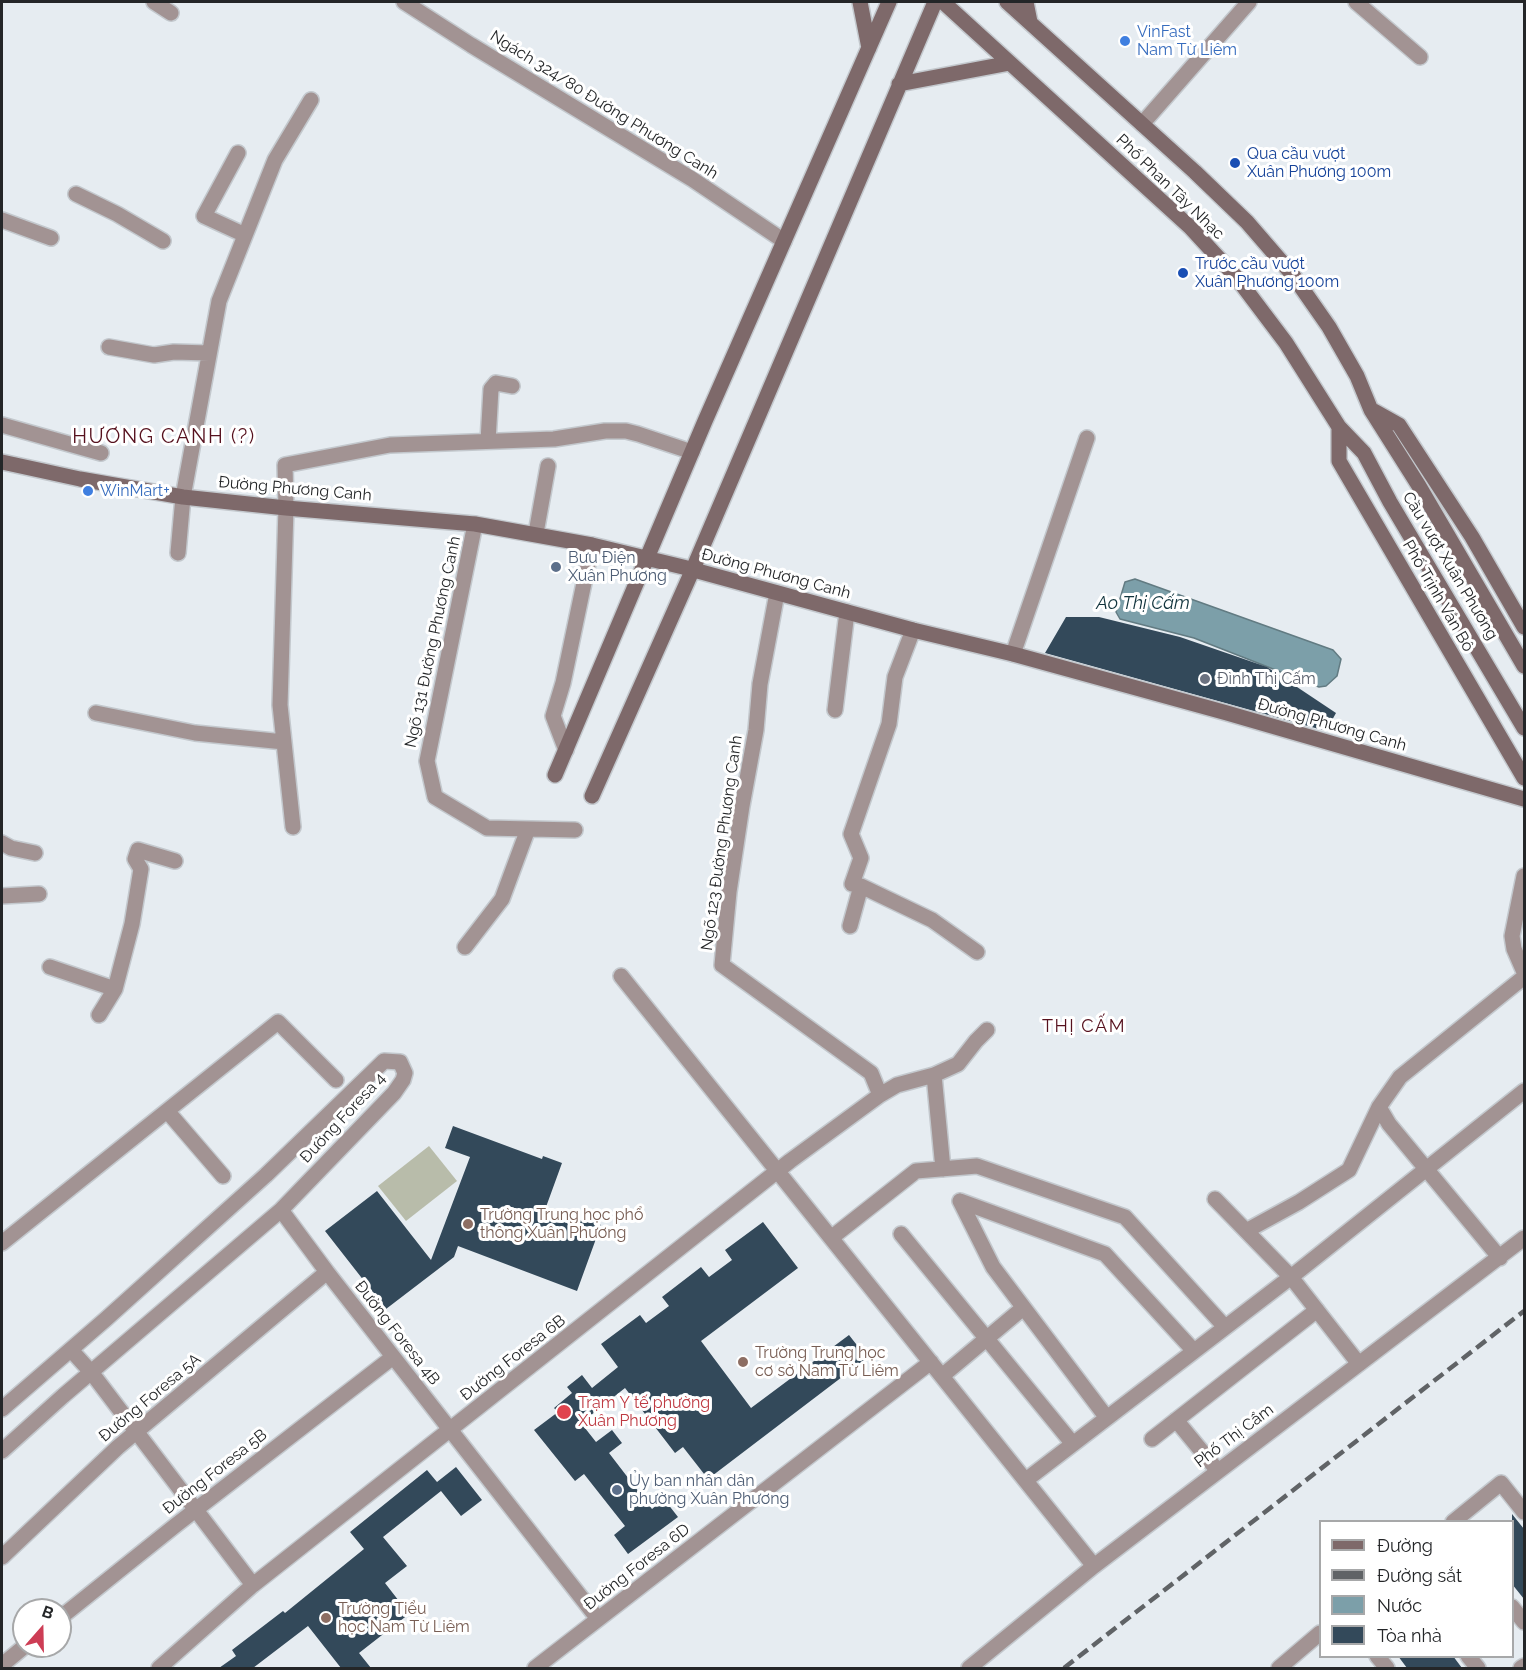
<!DOCTYPE html>
<meta charset="utf-8">
<style>
body{margin:0}
#map{position:relative;width:1526px;height:1670px;overflow:hidden;background:#e6ecf1;font-family:Raleway,sans-serif}
canvas{display:block}
.frame{position:absolute;inset:0;border:3px solid #242628;pointer-events:none}
.legend{position:absolute;left:1319px;top:1520px;width:195px;height:138px;box-sizing:border-box;background:#fff;border:2px solid #a7a8a9;margin:0;padding:8px 10px;list-style:none;font-size:18px;color:#242628}
.legend li{display:flex;align-items:center;gap:12px;height:30px}
.legend b{width:30px;border:2px solid #a7a8a9}
.north{position:absolute;left:12px;top:1598px;width:60px;height:60px;box-sizing:border-box;background:#fff;border:2px solid #a7a8a9;border-radius:50%;rotate:20deg;font-size:16px;font-weight:700;line-height:24px;text-align:center;color:#242628}
.north::after{content:'';display:block;margin:auto;width:21px;height:27px;background:#cd3d55;clip-path:polygon(50% 0,100% 100%,50% 72%,0 100%)}
</style>
<div id="map">
<canvas width="1526" height="1670"></canvas>
<div class="frame"></div>
<ul class="legend">
<li><b style="height:8px;background:#7e696a"></b>Đường</li>
<li><b style="height:8px;background:#606366"></b>Đường sắt</li>
<li><b style="height:16px;background:#7c9fa9"></b>Nước</li>
<li><b style="height:16px;background:#33495a"></b>Tòa nhà</li>
</ul>
<div class="north">B</div>
</div>
<script>
const ctx = document.querySelector('canvas').getContext('2d');
ctx.lineJoin = 'round';
function paint(path, color) { ctx.fillStyle = color; ctx.fill(path, 'evenodd'); }
const toPath = rows => new Path2D(rows.map(r => 'M' + r).join(''));
function stroke(path, color, width, dash) { ctx.strokeStyle = color; ctx.lineWidth = width; ctx.lineCap = dash ? 'butt' : 'round'; ctx.setLineDash(dash || []); ctx.stroke(path); }
function drawText(font, color, halo, rows, align = 'center') {
  ctx.font = font + ' Raleway,sans-serif'; ctx.lineWidth = 6; ctx.setLineDash([]); ctx.textBaseline = 'middle'; ctx.strokeStyle = halo; ctx.fillStyle = color; for (const [text, x, y, turn = 0] of rows) {
    ctx.save(); ctx.translate(x, y); ctx.rotate((+turn || 0) * Math.PI / 180); ctx.textAlign = isNaN(turn) ? turn : align; if (halo) ctx.strokeText(text, 0, 0); ctx.fillText(text, 0, 0); ctx.restore();
  }
}
paint(toPath([
 [429,1146,457,1181,406,1221,378,1186]
]), '#b8bcaa');
const water = toPath([
 [1135,579,1333,650,1341,659,1337,676,1326,686,1319,687,1194,638,1120,619,1116,612,1125,582,1135,579]
]);
paint(water, '#7c9fa9');
stroke(water, '#627b82', 1.5);
paint(toPath([
 [1066,617,1099,617,1180,637,1267,667,1336,713,1326,731,1045,653],
 [453,1126,542,1159,543,1156,562,1163,546,1207,582,1221,583,1218,601,1225,577,1291,458,1246,454,1257,386,1309,325,1231,377,1191,431,1260,470,1157,445,1148],
 [763,1222,798,1268,701,1341,751,1408,849,1335,867,1358,708,1479,683,1447,675,1453,625,1388,581,1423,596,1442,612,1430,622,1443,609,1453,652,1509,664,1499,678,1517,628,1554,614,1535,625,1526,584,1474,575,1481,534,1430,558,1412,554,1408,572,1393,567,1387,582,1375,592,1388,618,1367,601,1344,640,1315,646,1323,669,1306,662,1297,701,1267,709,1277,732,1260,725,1250],
 [456,1467,482,1500,461,1516,441,1491,383,1537,407,1566,385,1583,409,1614,359,1653,371,1668,341,1668,308,1626,253,1668,219,1668,236,1656,232,1650,283,1611,285,1613,364,1549,350,1532,427,1470,437,1482],
 [1512,1514,1524,1529,1524,1599,1512,1584],
 [1398,1656,1453,1656,1462,1668,1407,1668]
]), '#33495a');
const street = toPath([
 [154,2,171,13],
 [404,2,471,45,692,179,784,241],
 [1356,2,1420,57],
 [1142,124,1249,2],
 [238,153,204,216,245,235],
 [76,194,117,214,163,241],
 [2,220,51,238],
 [109,347,154,355,174,352,209,353],
 [2,425,101,453],
 [488,441,491,389,496,383,512,386],
 [475,524,427,761,435,797,487,828,575,830],
 [536,533,548,466],
 [178,553,183,497,219,301,275,160,311,100],
 [777,593,760,684,756,730,742,806,729,892,722,965,871,1073,880,1095],
 [913,630,895,677,889,724,851,834,861,858,852,884,861,886,932,920,977,952],
 [1013,654,1087,438],
 [835,710,847,612],
 [96,713,195,733,284,742],
 [566,750,553,716,563,683,592,545],
 [293,827,280,705,286,508,285,465,390,445,554,439,605,431,626,431,638,434,692,452],
 [2,843,11,848,35,853],
 [1524,876,1512,936,1514,949,1524,972],
 [2,896,39,894],
 [850,926,861,886],
 [465,947,502,899,528,829],
 [50,967,115,989,132,924,141,869,135,859,138,850,175,861],
 [621,976,1094,1566],
 [99,1015,115,989],
 [934,1075,943,1169],
 [1379,1107,1389,1124,1500,1258],
 [168,1112,223,1176],
 [1215,1199,1291,1277,1359,1364],
 [960,1201,1105,1254,1194,1351],
 [960,1201,993,1267,1107,1418],
 [281,1210,327,1272,598,1619],
 [1246,1231,1299,1202,1349,1170,1379,1107,1400,1077,1524,977],
 [901,1234,1073,1444],
 [831,1238,916,1171,977,1166,1125,1217,1225,1327],
 [2,1243,278,1022,336,1080],
 [71,1350,91,1372,253,1585],
 [942,1376,1023,1308],
 [2,1409,106,1319,266,1175,384,1061,400,1062,405,1073,403,1080,394,1093,281,1210,63,1396,2,1451],
 [1176,1420,1218,1471],
 [1152,1439,1317,1310],
 [1026,1480,1291,1277,1524,1091],
 [1453,1522,1501,1483,1524,1512],
 [2,1557,118,1447,327,1272],
 [1512,1607,1524,1622],
 [60,1618,176,1525,393,1357],
 [1377,1656,1387,1668],
 [1468,1656,1478,1668],
 [2,1665,25,1646],
 [159,1668,253,1585,790,1161,880,1095,897,1085,934,1075,958,1064,976,1041,987,1030],
 [535,1668,931,1362],
 [969,1668,1094,1566,1524,1238],
 [1279,1668,1320,1633],
 [1521,1668,1524,1666]
]);
const secondary = toPath([
 [860,2,869,48],
 [943,2,1190,227,1237,278,1286,343,1339,427,1364,453,1390,502,1524,728],
 [1007,2,1195,172,1247,222,1292,274,1329,327,1357,376,1371,410,1419,486,1524,666],
 [1026,2,1030,22],
 [899,84,1010,63],
 [1374,411,1399,425,1472,537,1524,627],
 [1339,427,1339,461,1524,778],
 [2,462,80,479,183,497,286,508,475,524,592,545,683,567,913,630,1013,654,1227,713,1524,799],
 [555,775,705,421,889,2],
 [592,796,693,569,935,2]
]);
stroke(street, '#c3c8cd', 18);
stroke(secondary, '#c3c8cd', 18);
stroke(street, '#a29393', 15);
stroke(secondary, '#7e696a', 15);
stroke(toPath([
 [1064,1668,1524,1311]
]), '#606366', 4.5, [12, 6]);
for (const [x, y, r, color] of [
 [1125,41,6,"#3f7fe0"],
 [1235,163,6,"#1a4fb4"],
 [1183,273,6,"#1a4fb4"],
 [88,491,6,"#3f7fe0"],
 [556,567,6,"#5c6f8a"],
 [1205,679,6,"#6b7280"],
 [468,1224,6,"#8d6e63"],
 [743,1362,6,"#8d6e63"],
 [564,1412,8,"#e0444e"],
 [617,1490,6,"#5c6f8a"],
 [326,1618,6,"#8d6e63"]
]) { const dot = new Path2D(); dot.arc(x, y, r, 0, 2 * Math.PI); ctx.fillStyle = color; ctx.fill(dot); stroke(dot, '#fff', 2); }
drawText('16px', '#366cbe', '#fff', [
 ["VinFast",1137,32],
 ["Nam Từ Liêm",1137,50],
 ["WinMart+",100,491]
], 'left');
drawText('16px', '#242628', '#fff', [
 ["Ngách 324/80 Đường Phương Canh",604,105,32],
 ["Phố Phan Tây Nhạc",1170,187,44],
 ["Đường Phương Canh",295,489,5],
 ["Cầu vượt Xuân Phương",1450,566,59],
 ["Đường Phương Canh",776,574,15],
 ["Phố Trịnh Văn Bô",1438,596,60],
 ["Ngõ 131 Đường Phương Canh",433,642,-78],
 ["Đường Phương Canh",1332,725,16],
 ["Ngõ 123 Đường Phương Canh",722,843,-82],
 ["Đường Foresa 4",343,1118,-47],
 ["Đường Foresa 4B",397,1333,52],
 ["Đường Foresa 6B",513,1358,-38],
 ["Đường Foresa 5A",150,1398,-40],
 ["Phố Thị Cẩm",1234,1436,-37],
 ["Đường Foresa 5B",215,1472,-38],
 ["Đường Foresa 6D",637,1567,-38]
]);
drawText('16px', '#164399', '#fff', [
 ["Qua cầu vượt",1247,154],
 ["Xuân Phương 100m",1247,172],
 ["Trước cầu vượt",1195,264],
 ["Xuân Phương 100m",1195,282]
], 'left');
drawText('16px', '#4e5e75', '#fff', [
 ["Bưu Điện",568,558],
 ["Xuân Phương",568,576],
 ["Ủy ban nhân dân",629,1481],
 ["phường Xuân Phương",629,1499]
], 'left');
drawText('16px', '#5b616d', '#fff', [
 ["Đình Thị Cấm",1217,679]
], 'left');
drawText('16px', '#785e54', '#fff', [
 ["Trường Trung học phổ",480,1215],
 ["thông Xuân Phương",480,1233],
 ["Trường Trung học",755,1353],
 ["cơ sở Nam Từ Liêm",755,1371],
 ["Trường Tiểu",338,1609],
 ["học Nam Từ Liêm",338,1627]
], 'left');
drawText('16px', '#be3a42', '#fff', [
 ["Trạm Y tế phường",578,1403],
 ["Xuân Phương",578,1421]
], 'left');
drawText('italic 18px', '#11343d', '#fff', [
 ["Ao Thị Cấm",1143,604]
]);
ctx.letterSpacing = '1.5px';
drawText('18px', '#56111e', '#fff', [
 ["THỊ CẤM",1084,1027]
]);
ctx.letterSpacing = '0px';
ctx.letterSpacing = '1.5px';
drawText('20px', '#56111e', '#fff', [
 ["HƯƠNG CANH (?)",164,437]
]);
ctx.letterSpacing = '0px';
</script>
